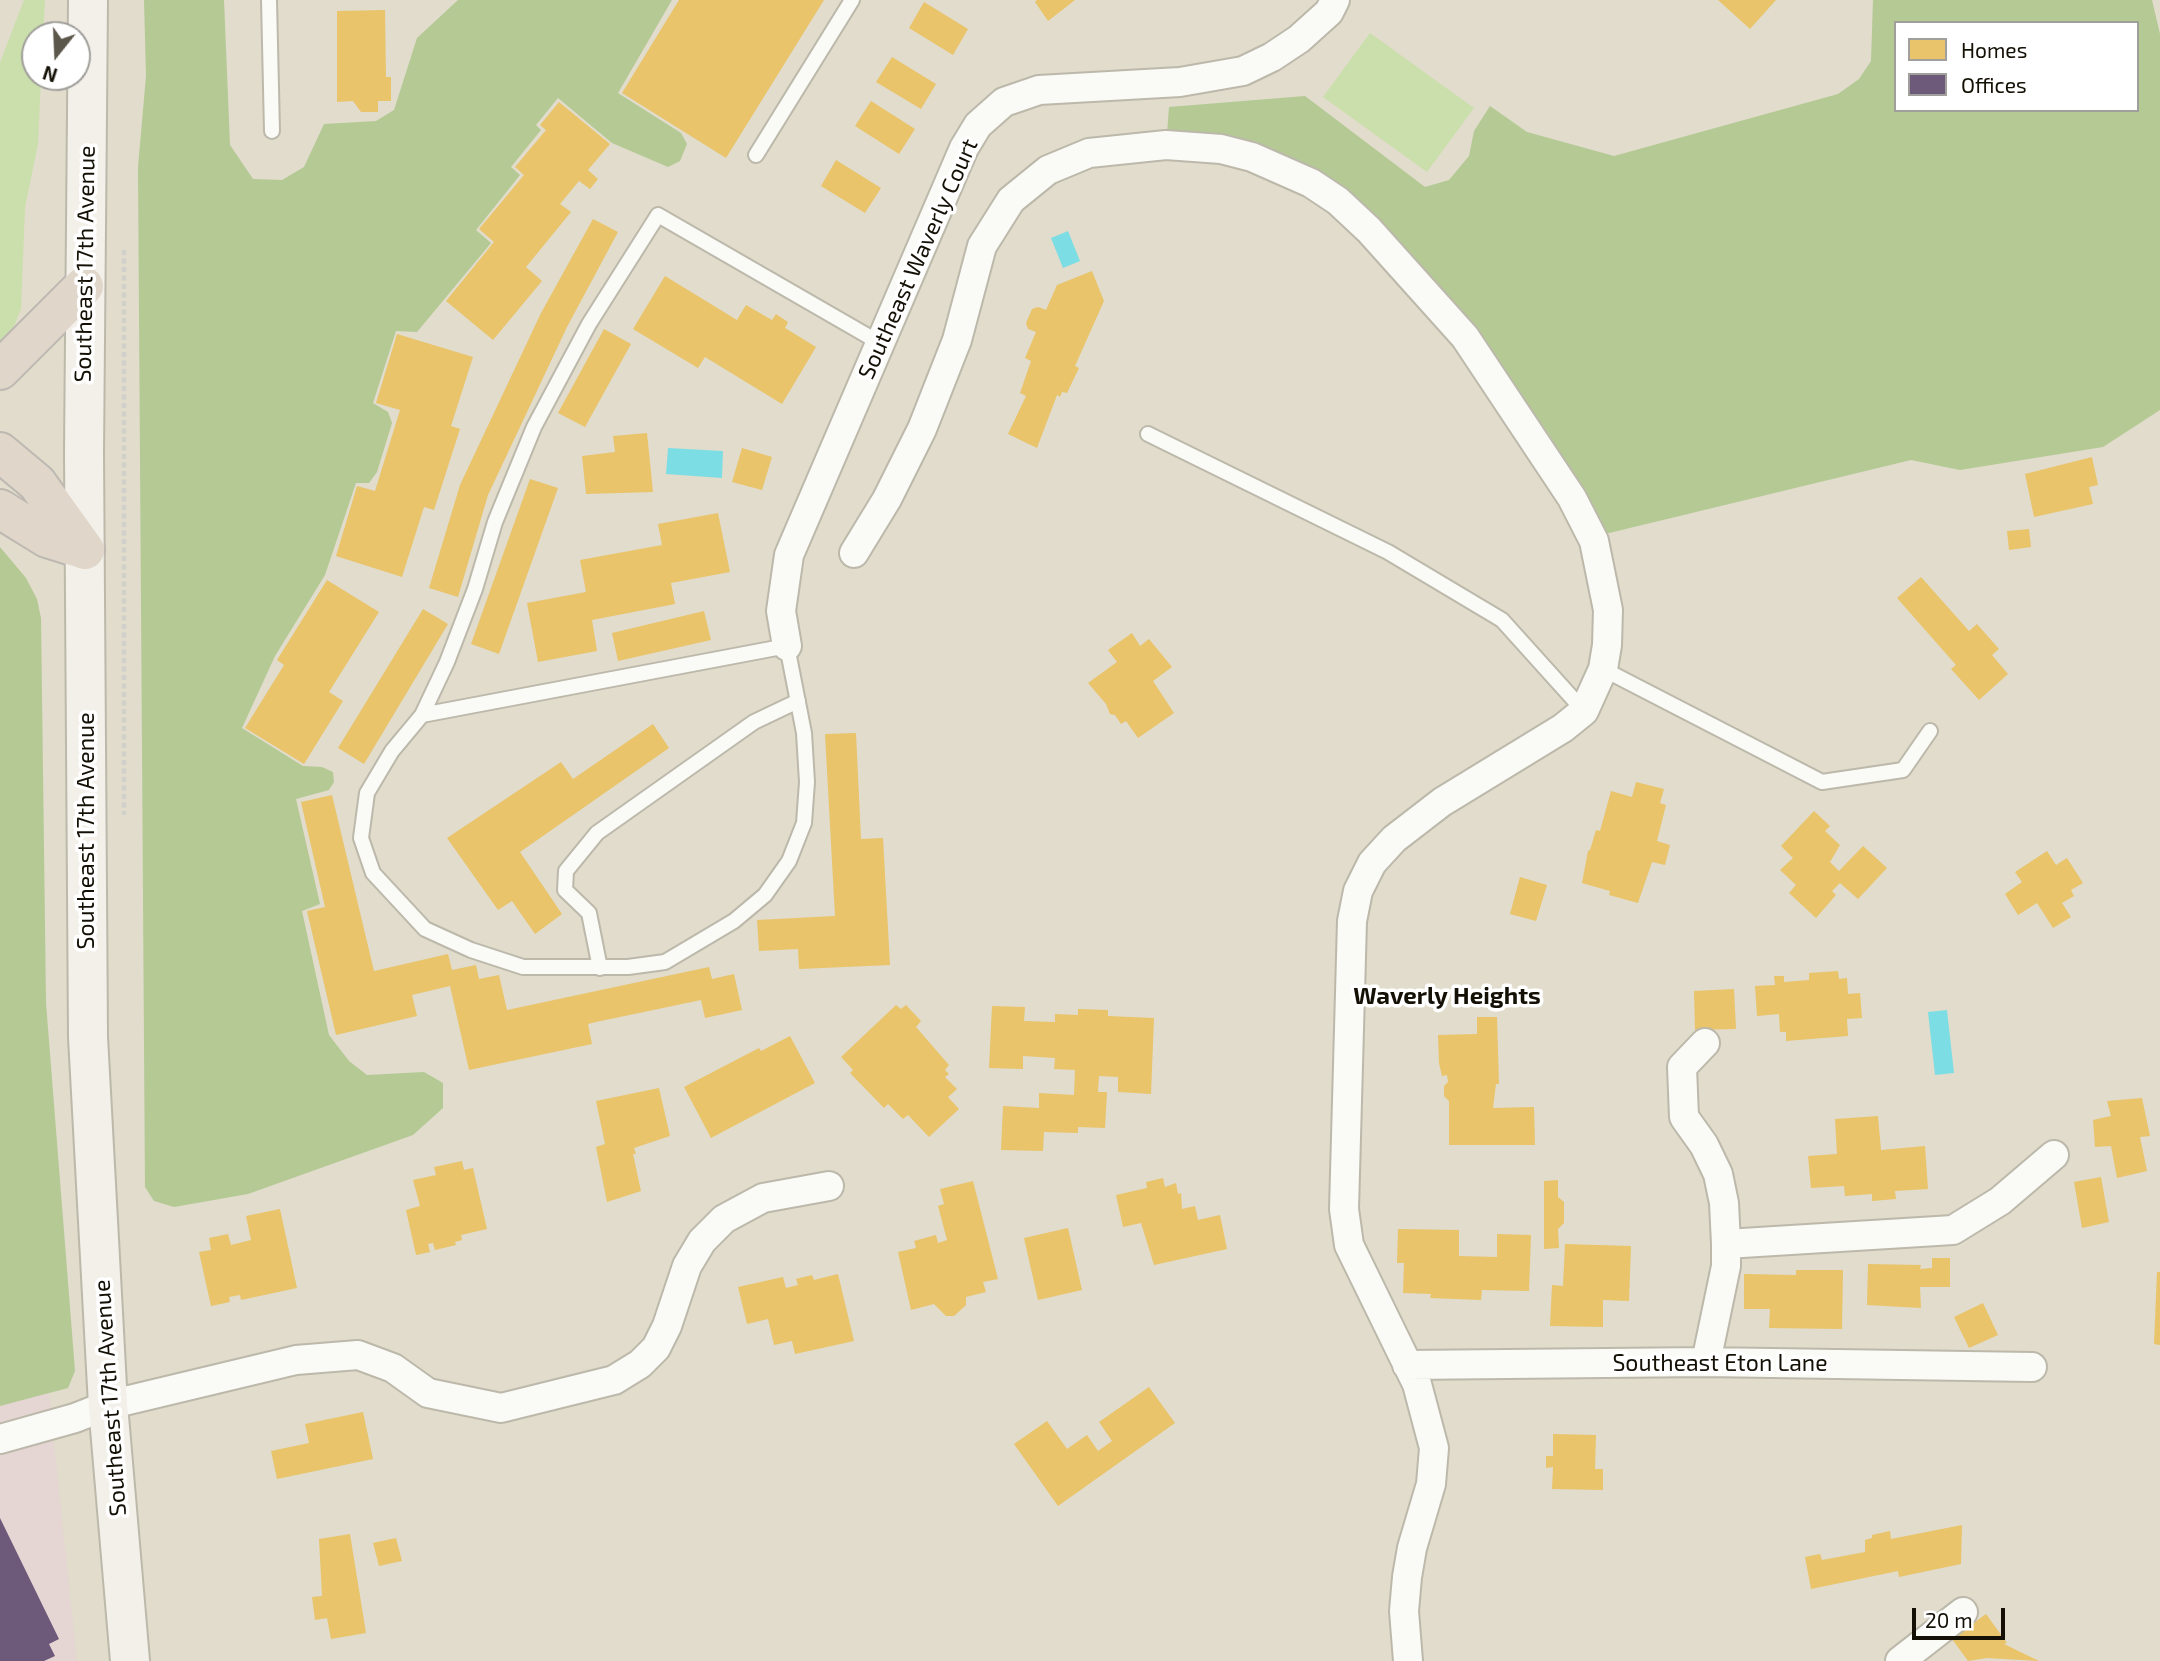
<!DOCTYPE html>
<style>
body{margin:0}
#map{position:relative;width:2160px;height:1661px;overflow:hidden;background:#e1dccb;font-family:"Exo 2",sans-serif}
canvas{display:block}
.legend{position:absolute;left:1894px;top:21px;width:245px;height:91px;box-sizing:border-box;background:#fff;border:2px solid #a19f9b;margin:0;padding:9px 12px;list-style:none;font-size:21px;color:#141006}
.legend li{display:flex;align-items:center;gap:14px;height:35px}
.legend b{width:35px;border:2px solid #a19f9b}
.north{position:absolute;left:21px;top:21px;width:70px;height:70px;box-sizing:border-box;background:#fff;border:2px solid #a19f9b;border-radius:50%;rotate:198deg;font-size:19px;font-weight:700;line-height:28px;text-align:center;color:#141006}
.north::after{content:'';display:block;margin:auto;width:24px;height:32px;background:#5c574b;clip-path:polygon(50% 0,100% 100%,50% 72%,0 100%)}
.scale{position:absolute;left:1912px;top:1608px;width:93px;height:32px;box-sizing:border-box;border:4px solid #141006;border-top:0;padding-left:9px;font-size:21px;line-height:24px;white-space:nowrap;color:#141006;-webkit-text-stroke:5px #fff;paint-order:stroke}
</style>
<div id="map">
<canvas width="2160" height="1661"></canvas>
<ul class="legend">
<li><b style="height:19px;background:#e9c46a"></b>Homes</li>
<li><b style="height:19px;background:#6d597a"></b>Offices</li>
</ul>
<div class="north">N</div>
<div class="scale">20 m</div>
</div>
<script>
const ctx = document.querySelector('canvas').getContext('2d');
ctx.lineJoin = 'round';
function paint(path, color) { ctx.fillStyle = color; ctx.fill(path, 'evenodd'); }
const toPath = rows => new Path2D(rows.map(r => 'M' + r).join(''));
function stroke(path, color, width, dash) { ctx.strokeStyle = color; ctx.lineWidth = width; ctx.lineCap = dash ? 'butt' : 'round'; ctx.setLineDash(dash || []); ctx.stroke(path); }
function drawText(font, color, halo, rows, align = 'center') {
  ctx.font = font + ' "Exo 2",sans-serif'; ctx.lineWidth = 7; ctx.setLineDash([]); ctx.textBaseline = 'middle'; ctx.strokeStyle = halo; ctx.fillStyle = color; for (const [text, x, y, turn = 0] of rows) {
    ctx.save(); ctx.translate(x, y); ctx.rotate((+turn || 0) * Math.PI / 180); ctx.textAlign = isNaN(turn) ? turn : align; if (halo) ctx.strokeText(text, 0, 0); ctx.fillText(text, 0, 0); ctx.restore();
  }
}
paint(toPath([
 [0,565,46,1367,77,1661,0,1661]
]), '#e5d5d3');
paint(toPath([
 [24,0,45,0,43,35,35,35,35,77,41,77,38,144,25,207,21,309,13,329,0,347,0,63],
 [1370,33,1474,108,1427,172,1323,97]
]), '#cadfab');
paint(toPath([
 [144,0,224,0,230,145,253,179,282,180,304,167,324,124,376,121,394,110,417,38,458,0,672,0,618,93,681,133,687,144,680,161,668,167,612,143,558,98,536,125,541,130,511,167,520,175,476,230,491,243,417,332,396,331,373,403,388,412,392,423,377,472,369,483,356,483,325,575,275,656,242,728,303,766,322,767,333,772,334,782,329,790,296,799,320,904,302,911,329,1035,349,1061,367,1075,424,1072,443,1083,443,1108,413,1135,248,1194,174,1207,154,1201,145,1187,138,167,146,76],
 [1873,0,2152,0,2160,34,2160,410,2103,447,1960,470,1911,460,1605,534,1548,433,1471,330,1336,190,1308,166,1266,146,1224,136,1167,134,1169,107,1305,96,1425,187,1449,180,1469,156,1474,131,1490,106,1527,132,1614,156,1838,94,1859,79,1871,61],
 [1896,23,2137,23,2137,110,1896,110],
 [0,547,26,578,37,599,41,618,46,1003,75,1371,68,1388,0,1406]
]), '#b4c994');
paint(toPath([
 [1068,231,1080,261,1063,268,1051,238],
 [668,448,723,451,722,478,666,474],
 [1947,1010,1954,1073,1935,1075,1928,1012]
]), '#7cdee4');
paint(toPath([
 [679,0,824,0,726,158,622,93],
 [1037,0,1075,0,1048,21,1035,2],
 [1718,0,1776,0,1750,29],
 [924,2,968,29,953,55,909,28],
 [385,10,386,77,391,77,391,101,378,101,378,112,361,112,353,101,337,102,337,11],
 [892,57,936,84,921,109,876,82],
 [871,101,915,129,899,154,855,126],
 [559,102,610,144,588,170,598,179,590,189,579,181,560,204,571,212,526,267,542,281,493,340,446,301,494,242,479,229,524,175,515,167,546,130,540,125],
 [836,160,881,188,865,213,821,186],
 [593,219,618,232,567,327,488,495,458,597,429,588,460,485,541,313],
 [1092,271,1104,301,1075,366,1079,368,1067,393,1062,392,1060,397,1057,395,1037,448,1008,434,1026,396,1020,393,1031,361,1025,358,1036,332,1028,329,1026,323,1032,309,1038,307,1046,310,1057,285],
 [665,276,737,320,746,305,772,320,776,314,788,322,785,328,816,347,782,404,705,357,698,368,633,329],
 [604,329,631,344,585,427,558,413],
 [397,334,473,357,451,426,460,429,434,510,424,507,402,577,336,556,357,486,375,491,400,410,376,403],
 [647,433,653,492,586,494,582,456,615,452,613,436],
 [742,448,772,457,762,490,732,482],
 [2092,457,2098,485,2089,487,2093,504,2034,517,2025,474],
 [530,479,558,488,499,654,471,644],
 [718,513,730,572,671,583,675,604,592,620,597,651,538,662,527,603,586,592,580,560,662,545,658,524],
 [2029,529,2031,547,2009,550,2007,531],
 [1921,577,1969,631,1977,624,1999,649,1992,655,2008,674,1979,700,1951,669,1956,665,1897,598],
 [327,580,379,612,329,692,343,701,304,764,245,728,284,665,277,660],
 [423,609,448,624,364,764,338,748],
 [704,611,711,640,618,661,612,633],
 [1132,633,1140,646,1149,639,1172,667,1153,681,1174,713,1138,738,1126,721,1121,724,1115,715,1110,714,1106,704,1088,683,1117,662,1108,650],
 [653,724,669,748,520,852,562,914,535,934,512,901,498,910,447,838,561,762,573,779],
 [856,733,861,839,883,838,890,965,799,969,798,949,759,951,757,920,835,916,825,734],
 [1636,782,1664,789,1660,803,1666,805,1657,841,1670,845,1665,865,1652,862,1638,903,1609,895,1610,891,1582,883,1588,851,1590,850,1596,830,1600,831,1611,791,1632,797],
 [332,795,374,971,448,954,452,970,476,965,479,979,499,975,507,1010,709,967,712,979,734,974,742,1010,705,1018,701,1000,596,1022,588,1024,592,1044,469,1070,450,986,412,995,417,1016,336,1035,307,911,325,907,301,802],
 [1814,811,1830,826,1825,831,1840,845,1830,862,1839,871,1863,846,1887,868,1858,899,1840,883,1832,891,1836,895,1816,918,1789,893,1796,885,1780,870,1793,858,1781,846],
 [2047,851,2056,865,2067,858,2083,883,2071,890,2074,896,2062,903,2071,917,2053,928,2037,903,2018,915,2005,894,2022,882,2015,872],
 [1520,877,1547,885,1536,921,1510,914],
 [1838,971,1839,979,1847,978,1848,994,1860,993,1862,1018,1847,1019,1848,1036,1786,1041,1786,1032,1780,1032,1779,1014,1757,1016,1755,986,1775,985,1774,976,1784,976,1784,982,1809,980,1809,973],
 [1734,989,1736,1029,1695,1030,1694,991],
 [896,1005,901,1009,906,1005,921,1021,916,1027,949,1065,945,1070,949,1074,945,1077,957,1089,948,1097,959,1109,929,1137,908,1115,903,1119,888,1104,884,1108,850,1073,853,1070,841,1057],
 [992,1006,1025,1007,1024,1021,1055,1022,1055,1014,1078,1015,1078,1009,1108,1010,1108,1016,1154,1018,1151,1094,1118,1092,1118,1077,1099,1076,1098,1092,1107,1092,1105,1128,1078,1127,1078,1133,1044,1132,1043,1151,1001,1150,1003,1106,1039,1108,1039,1093,1074,1095,1075,1070,1054,1069,1055,1058,1023,1056,1023,1069,989,1068],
 [1477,1017,1497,1017,1499,1084,1496,1084,1493,1108,1534,1107,1535,1145,1449,1145,1449,1101,1444,1096,1444,1086,1448,1082,1447,1075,1442,1076,1439,1063,1438,1035,1477,1034],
 [790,1036,815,1083,711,1138,684,1087,759,1048,761,1051],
 [659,1088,670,1136,634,1148,636,1154,633,1154,641,1191,607,1202,596,1147,605,1144,596,1101],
 [2142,1098,2150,1136,2140,1137,2147,1171,2117,1178,2111,1146,2095,1147,2093,1120,2111,1116,2107,1101],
 [1878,1116,1881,1150,1925,1146,1928,1189,1895,1191,1896,1199,1872,1201,1872,1194,1845,1196,1844,1186,1811,1188,1808,1156,1837,1154,1835,1119],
 [462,1161,464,1170,473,1168,487,1229,461,1235,462,1240,455,1242,456,1245,435,1250,433,1243,428,1244,430,1252,416,1255,406,1210,420,1206,413,1180,436,1175,434,1167],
 [2101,1177,2109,1222,2082,1228,2074,1182],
 [1163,1178,1165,1187,1176,1183,1178,1194,1181,1193,1182,1209,1195,1206,1198,1220,1220,1215,1227,1249,1154,1265,1141,1223,1123,1227,1116,1195,1147,1188,1146,1182],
 [1558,1180,1558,1197,1564,1202,1564,1223,1558,1229,1559,1248,1544,1249,1544,1181],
 [973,1181,998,1279,983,1282,986,1292,966,1297,966,1305,954,1316,946,1316,934,1304,911,1310,898,1252,916,1248,914,1241,936,1235,938,1243,947,1240,938,1206,944,1204,940,1189],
 [280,1209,297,1288,241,1300,240,1295,229,1297,230,1302,211,1306,199,1252,211,1250,209,1238,228,1234,231,1245,251,1240,246,1216],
 [1068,1228,1082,1290,1038,1300,1024,1238],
 [1398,1229,1459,1230,1459,1256,1497,1257,1497,1234,1531,1235,1529,1291,1482,1290,1481,1300,1430,1298,1431,1294,1403,1293,1404,1263,1397,1263],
 [1565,1244,1631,1246,1629,1301,1603,1300,1603,1327,1550,1326,1552,1285,1563,1286],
 [1932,1258,1950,1258,1950,1287,1920,1287,1921,1308,1867,1305,1868,1264,1921,1265,1920,1269,1932,1268],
 [1796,1270,1843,1270,1842,1329,1769,1328,1770,1309,1744,1309,1744,1274,1796,1275],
 [2157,1272,2160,1272,2160,1345,2154,1344],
 [838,1274,854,1341,795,1354,792,1341,774,1345,768,1319,747,1324,738,1287,783,1277,786,1288,798,1285,796,1279,812,1275,814,1280],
 [1983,1303,1998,1335,1969,1348,1954,1317],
 [1149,1387,1175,1423,1058,1506,1014,1444,1047,1421,1067,1449,1087,1435,1098,1451,1112,1441,1099,1422],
 [363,1412,373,1459,277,1479,271,1451,309,1443,305,1424],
 [1553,1434,1596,1435,1595,1469,1603,1469,1603,1490,1552,1489,1553,1467,1546,1468,1546,1456,1553,1456],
 [1962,1525,1961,1564,1899,1577,1898,1571,1811,1589,1805,1557,1820,1554,1822,1560,1865,1552,1865,1540,1872,1538,1872,1535,1890,1531,1891,1539],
 [350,1534,366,1633,331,1639,327,1618,315,1620,312,1597,322,1596,319,1539],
 [396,1538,402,1561,379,1566,373,1543],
 [1986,1614,2007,1643,2004,1644,2039,1661,1987,1658,1968,1661,1952,1639]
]), '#e9c46a');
paint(toPath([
 [0,1518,59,1639,49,1644,55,1656,44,1661,0,1661]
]), '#6d597a');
const lane = toPath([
 [269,0,272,131],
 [756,155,852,0],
 [1148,434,1388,552,1502,620,1584,711],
 [1603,669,1822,782,1903,770,1930,731],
 [422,715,787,646,804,733,807,782,804,823,789,861,765,895,734,921,665,962,628,967,523,967,471,950,425,929,373,873,361,838,367,793,392,751,422,715,447,662,475,589,495,522,534,427,589,324,658,215,880,343],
 [600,968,589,913,565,890,566,871,597,833,754,722,798,701]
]);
const street = toPath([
 [854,553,887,499,922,429,957,340,982,246,1011,200,1048,170,1089,153,1166,145,1221,149,1252,157,1311,183,1338,201,1369,230,1465,337,1572,498,1594,541,1608,610,1607,645,1603,669,1584,711,1563,728,1442,802,1394,839,1372,863,1358,891,1352,921,1344,1209,1349,1245,1417,1384,1434,1448,1431,1484,1412,1548,1407,1577,1404,1611,1408,1661],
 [787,646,781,611,789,555,964,148,978,125,1004,102,1039,90,1180,82,1243,71,1272,57,1299,39,1329,12,1335,0],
 [1705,1043,1682,1067,1684,1117,1704,1145,1718,1174,1724,1203,1726,1244],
 [1706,1362,1726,1266,1726,1244,1953,1230,2000,1201,2054,1155],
 [1407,1365,1706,1362,2032,1367],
 [0,1439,75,1418,108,1405,296,1360,358,1355,393,1368,428,1393,501,1408,614,1380,640,1364,656,1348,667,1326,687,1266,702,1241,724,1219,763,1198,829,1186],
 [1900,1661,1963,1612]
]);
const secondary = toPath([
 [88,0,84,452,88,1037,108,1405,130,1661]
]);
const highway = toPath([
 [0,370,84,286],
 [0,452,37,483,85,550],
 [0,509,47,538,85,550]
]);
stroke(lane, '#bcb9ab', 18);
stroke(street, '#bcb9ab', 32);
stroke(secondary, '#bcb9ab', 42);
stroke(highway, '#bdb9b2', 42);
stroke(toPath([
 [124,250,124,815]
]), '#d2d0cb', 4.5, [5, 3.5]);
stroke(lane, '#fafaf7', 14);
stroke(street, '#fafaf7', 28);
stroke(secondary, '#f3f0ea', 38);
stroke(highway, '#e0d6c9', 38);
drawText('23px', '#141006', '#fff', [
 ["Southeast Waverly Court",918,259,-66],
 ["Southeast 17th Avenue",85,264,-89],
 ["Southeast 17th Avenue",86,831,-90],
 ["Southeast Eton Lane",1720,1363],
 ["Southeast 17th Avenue",110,1398,-94]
]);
drawText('bold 24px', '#141006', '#fff', [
 ["Waverly Heights",1447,996]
]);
</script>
